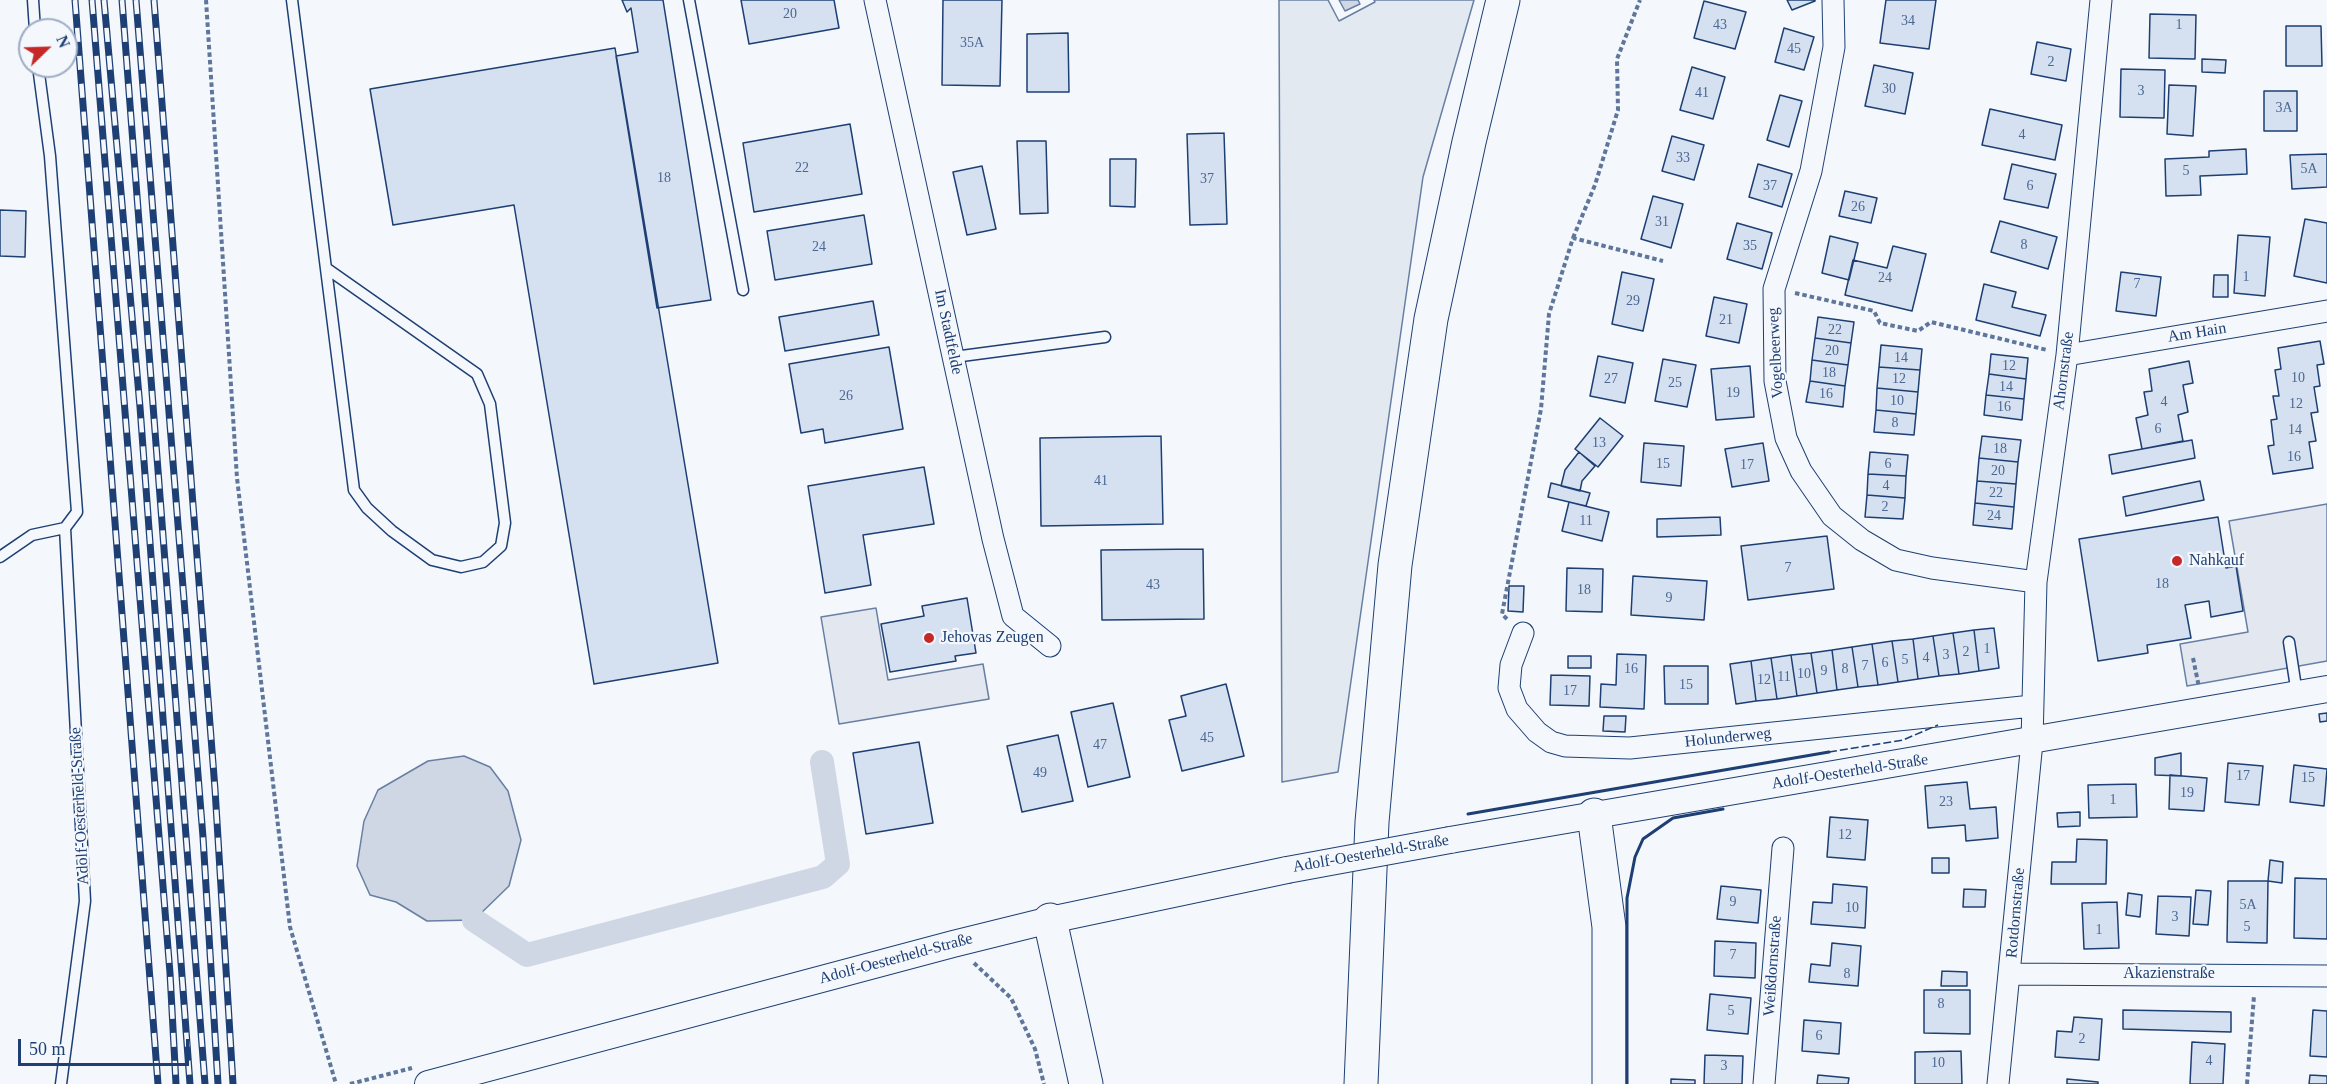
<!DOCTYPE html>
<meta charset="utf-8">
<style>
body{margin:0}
#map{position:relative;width:2327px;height:1084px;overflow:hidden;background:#f4f7fb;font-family:"Times New Roman",serif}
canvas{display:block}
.north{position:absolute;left:18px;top:18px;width:60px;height:60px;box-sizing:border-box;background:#f4f7fb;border:2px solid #9eadc5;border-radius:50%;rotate:67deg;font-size:16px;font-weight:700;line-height:24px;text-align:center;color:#1d3f73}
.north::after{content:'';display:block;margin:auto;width:21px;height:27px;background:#c62828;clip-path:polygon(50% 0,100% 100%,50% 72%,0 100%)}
.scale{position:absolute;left:18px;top:1039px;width:171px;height:27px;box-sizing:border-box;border:3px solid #1d3f73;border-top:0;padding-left:8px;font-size:18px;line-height:21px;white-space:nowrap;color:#1d3f73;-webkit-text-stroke:4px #f4f7fb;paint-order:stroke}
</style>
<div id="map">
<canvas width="2327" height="1084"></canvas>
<div class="north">N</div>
<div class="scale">50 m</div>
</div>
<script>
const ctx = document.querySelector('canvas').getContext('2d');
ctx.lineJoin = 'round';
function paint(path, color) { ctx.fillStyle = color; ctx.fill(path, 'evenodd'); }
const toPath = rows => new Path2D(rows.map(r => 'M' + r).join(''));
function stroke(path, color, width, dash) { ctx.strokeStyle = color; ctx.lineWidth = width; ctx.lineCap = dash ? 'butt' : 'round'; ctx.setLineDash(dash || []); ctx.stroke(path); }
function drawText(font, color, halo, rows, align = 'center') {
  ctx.font = font + ' "Times New Roman",serif'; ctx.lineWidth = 4.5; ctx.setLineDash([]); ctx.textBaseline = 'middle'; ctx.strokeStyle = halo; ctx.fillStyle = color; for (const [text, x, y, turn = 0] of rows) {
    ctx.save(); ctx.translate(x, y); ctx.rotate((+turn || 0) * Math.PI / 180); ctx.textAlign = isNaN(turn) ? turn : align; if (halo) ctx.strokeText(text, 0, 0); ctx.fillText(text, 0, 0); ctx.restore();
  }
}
const green = toPath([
 [1279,0,1328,0,1339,21,1375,2,1374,0,1474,0,1423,177,1338,772,1282,782,1279,0]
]);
paint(green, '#e3e9f0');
stroke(green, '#687fa3', 1.5);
const parking = toPath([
 [2327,504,2327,661,2187,686,2180,644,2248,632,2229,521,2327,504],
 [876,608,888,680,983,664,989,699,839,724,821,617,876,608]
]);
paint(parking, '#e3e8f0');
stroke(parking, '#687fa3', 1.5);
const water = toPath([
 [1339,0,1358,0,1360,4,1345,11,1339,0],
 [464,756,490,767,508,791,521,840,509,886,474,920,427,921,396,902,370,895,357,866,364,821,378,790,428,761,464,756]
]);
paint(water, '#cfd7e4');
stroke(water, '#687fa3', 1.5);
stroke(toPath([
 [474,920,527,955,823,877,838,864,822,762]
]), '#cfd7e4', 24);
const building = toPath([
 [622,0,663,0,711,300,657,308,616,56,638,52,631,8,627,12,622,0],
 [741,0,834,0,839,28,749,44,741,0],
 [943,0,1002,0,1000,86,942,85,943,0],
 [1787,0,1815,0,1815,1,1792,10,1787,0],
 [1886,0,1936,0,1929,49,1880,43,1886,0],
 [1704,1,1746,12,1735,49,1694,38,1704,1],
 [2150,14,2196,15,2195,59,2149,58,2150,14],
 [2286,26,2321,26,2322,66,2286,66,2286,26],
 [1784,28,1814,37,1804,70,1775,62,1784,28],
 [1068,33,1069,92,1027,92,1027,34,1068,33],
 [2037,42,2071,49,2066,81,2031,74,2037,42],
 [615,48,718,663,594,684,514,205,393,225,370,89,615,48],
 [2202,59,2226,60,2225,73,2202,72,2202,59],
 [1874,65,1913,73,1905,114,1865,106,1874,65],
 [1692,67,1725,77,1713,119,1680,110,1692,67],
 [2121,69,2165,70,2164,118,2120,117,2121,69],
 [2169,85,2196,86,2193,136,2167,134,2169,85],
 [2264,91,2297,91,2297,131,2264,131,2264,91],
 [1780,95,1802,101,1789,147,1767,140,1780,95],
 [1990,109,2062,125,2055,160,1982,145,1990,109],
 [850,124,862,194,754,212,743,143,850,124],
 [1224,133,1227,224,1190,225,1187,134,1224,133],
 [1672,136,1704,145,1694,180,1662,171,1672,136],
 [1017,141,1046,141,1048,213,1020,214,1017,141],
 [2246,149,2247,174,2200,176,2201,195,2166,196,2165,159,2209,157,2209,151,2246,149],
 [2327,154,2327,187,2292,189,2290,155,2327,154],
 [1110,159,1136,159,1135,207,1110,206,1110,159],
 [1758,164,1792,174,1782,207,1749,197,1758,164],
 [2012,164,2056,174,2048,208,2004,199,2012,164],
 [982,166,996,229,967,235,953,172,982,166],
 [1845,191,1877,198,1871,223,1839,216,1845,191],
 [1653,196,1683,204,1671,248,1641,239,1653,196],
 [0,210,26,211,25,257,0,256,0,210],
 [864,215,872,264,775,280,767,231,864,215],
 [2305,219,2327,223,2327,283,2294,276,2305,219],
 [2000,221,2057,237,2048,269,1991,252,2000,221],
 [1737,223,1772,233,1762,269,1727,259,1737,223],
 [2238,235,2270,237,2265,296,2234,293,2238,235],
 [1830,236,1858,243,1849,280,1822,273,1830,236],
 [1893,246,1926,254,1912,311,1845,295,1853,260,1887,268,1893,246],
 [1622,272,1654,279,1643,331,1612,324,1622,272],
 [2121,272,2161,277,2156,316,2116,311,2121,272],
 [2214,275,2228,275,2228,297,2213,297,2214,275],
 [1984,284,2016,292,2012,307,2046,315,2040,336,1976,320,1984,284],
 [1714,297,1747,304,1739,343,1706,336,1714,297],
 [873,301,879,335,785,351,779,317,873,301],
 [1818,317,1854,322,1851,343,1815,338,1818,317],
 [1815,338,1851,343,1848,365,1812,360,1815,338],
 [2320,341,2324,364,2317,365,2320,386,2314,387,2318,412,2311,413,2316,441,2309,442,2313,468,2273,474,2268,446,2274,445,2271,420,2277,419,2273,396,2279,396,2275,370,2281,369,2278,348,2320,341],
 [1881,345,1922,349,1920,370,1879,367,1881,345],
 [889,347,903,429,825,443,823,429,801,433,789,364,889,347],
 [1991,354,2028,358,2026,379,1989,374,1991,354],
 [1598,356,1633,363,1625,403,1590,396,1598,356],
 [1663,359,1696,365,1687,407,1655,401,1663,359],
 [1812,360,1848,365,1845,386,1810,381,1812,360],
 [2189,361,2193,383,2183,385,2188,412,2178,415,2183,441,2142,449,2136,418,2148,415,2144,392,2152,391,2149,369,2189,361],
 [1750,366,1754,417,1716,420,1711,369,1750,366],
 [1879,367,1920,370,1918,392,1877,388,1879,367],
 [1989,374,2026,379,2024,399,1986,395,1989,374],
 [1810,381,1845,386,1843,407,1806,402,1810,381],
 [1877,388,1918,392,1916,414,1876,410,1877,388],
 [1986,395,2024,399,2022,420,1984,415,1986,395],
 [1876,410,1916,414,1914,435,1874,432,1876,410],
 [1600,418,1623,436,1598,467,1575,449,1600,418],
 [1161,436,1163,524,1041,526,1040,438,1161,436],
 [1982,436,2021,440,2018,462,1979,458,1982,436],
 [2192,440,2195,458,2112,474,2109,455,2192,440],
 [1644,443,1684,446,1681,486,1641,482,1644,443],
 [1763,443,1769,481,1732,487,1725,449,1763,443],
 [1579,452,1595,466,1582,481,1580,491,1561,486,1565,470,1579,452],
 [1870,452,1908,455,1906,476,1868,474,1870,452],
 [1979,458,2018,462,2016,484,1977,481,1979,458],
 [924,467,934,524,863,535,871,585,825,593,808,486,924,467],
 [1868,474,1906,476,1905,498,1867,495,1868,474],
 [1977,481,2016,484,2014,507,1975,503,1977,481],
 [2200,481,2204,500,2126,516,2123,497,2200,481],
 [1551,483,1590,493,1586,506,1548,497,1551,483],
 [1867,495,1905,498,1903,519,1865,517,1867,495],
 [1569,502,1609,512,1602,541,1562,531,1569,502],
 [1975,503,2014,507,2012,529,1973,525,1975,503],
 [1720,517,1721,535,1657,537,1657,519,1720,517],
 [2218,517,2226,568,2236,566,2243,611,2211,617,2209,601,2185,605,2191,638,2147,645,2148,653,2098,661,2079,539,2218,517],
 [1827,536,1834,589,1748,600,1741,546,1827,536],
 [1203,549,1204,619,1102,620,1101,550,1203,549],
 [1567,568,1603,569,1602,612,1566,611,1567,568],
 [1633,576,1707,581,1704,620,1631,615,1633,576],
 [1509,586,1524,586,1523,612,1508,611,1509,586],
 [967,598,976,653,955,656,956,661,890,672,881,624,924,616,922,606,967,598],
 [1994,628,1999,668,1979,671,1974,630,1994,628],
 [1974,630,1979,671,1959,674,1953,633,1974,630],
 [1953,633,1959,674,1939,676,1933,636,1953,633],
 [1933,636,1939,676,1918,679,1913,639,1933,636],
 [1913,639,1918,679,1898,682,1892,641,1913,639],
 [1892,641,1898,682,1878,685,1872,644,1892,641],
 [1872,644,1878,685,1858,687,1852,647,1872,644],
 [1852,647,1858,687,1837,690,1832,650,1852,647],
 [1832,650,1837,690,1817,693,1811,653,1832,650],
 [1811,653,1817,693,1797,696,1791,655,1811,653],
 [1617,654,1646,655,1644,709,1600,707,1601,684,1616,685,1617,654],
 [1791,655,1797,696,1777,699,1771,658,1791,655],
 [1568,656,1591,656,1591,668,1568,668,1568,656],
 [1771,658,1777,699,1756,701,1751,661,1771,658],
 [1751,661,1756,701,1736,704,1730,664,1751,661],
 [1664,666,1708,666,1708,704,1665,704,1664,666],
 [1551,675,1590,676,1589,706,1550,705,1551,675],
 [1226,684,1244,756,1182,771,1169,720,1186,716,1181,696,1226,684],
 [1113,703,1130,777,1088,787,1071,712,1113,703],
 [2327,713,2327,721,2320,722,2319,714,2327,713],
 [1604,716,1626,716,1625,732,1603,731,1604,716],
 [1058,735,1073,801,1022,812,1007,746,1058,735],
 [919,742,933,823,866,834,853,753,919,742],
 [2181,753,2181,776,2155,775,2155,758,2181,753],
 [2228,763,2263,766,2259,805,2225,802,2228,763],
 [2294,765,2327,769,2324,806,2290,802,2294,765],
 [2170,775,2207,778,2204,811,2169,809,2170,775],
 [1967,782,1970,809,1996,807,1998,838,1966,841,1965,825,1928,828,1925,786,1967,782],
 [2136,784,2137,817,2089,818,2088,785,2136,784],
 [2080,812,2080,826,2058,827,2057,813,2080,812],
 [1830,817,1868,820,1865,860,1827,857,1830,817],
 [2077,839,2107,840,2106,884,2051,884,2052,862,2076,862,2077,839],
 [1932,858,1949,858,1949,873,1932,873,1932,858],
 [2270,860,2283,862,2282,883,2268,881,2270,860],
 [2295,878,2327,879,2327,939,2294,938,2295,878],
 [2228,881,2268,881,2267,943,2227,942,2228,881],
 [1833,884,1867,887,1865,928,1811,924,1813,902,1832,903,1833,884],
 [1721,886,1761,890,1758,923,1717,919,1721,886],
 [1964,889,1986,890,1985,907,1963,907,1964,889],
 [2196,890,2211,891,2208,925,2193,924,2196,890],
 [2128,893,2142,895,2140,917,2126,915,2128,893],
 [2158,896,2191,897,2189,936,2156,934,2158,896],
 [2117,902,2119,948,2084,949,2082,903,2117,902],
 [1715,941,1756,943,1755,978,1714,976,1715,941],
 [1832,943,1861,946,1858,986,1809,982,1811,964,1830,966,1832,943],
 [1942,971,1967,972,1967,986,1941,986,1942,971],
 [1924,990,1970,990,1970,1034,1924,1033,1924,990],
 [1710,994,1751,998,1748,1034,1707,1030,1710,994],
 [2123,1010,2231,1012,2231,1032,2123,1029,2123,1010],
 [2313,1010,2327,1011,2327,1057,2310,1056,2313,1010],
 [2074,1017,2102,1019,2099,1060,2055,1057,2057,1031,2072,1032,2074,1017],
 [1804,1020,1841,1023,1839,1054,1802,1051,1804,1020],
 [2192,1042,2225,1044,2223,1084,2190,1084,2192,1042],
 [1961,1051,1962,1084,1915,1084,1915,1052,1961,1051],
 [1705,1055,1743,1056,1742,1084,1704,1084,1705,1055],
 [1818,1075,1849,1078,1848,1084,1817,1084,1818,1075],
 [2310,1075,2327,1076,2327,1084,2309,1084,2310,1075],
 [1671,1079,1695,1080,1695,1084,1671,1084,1671,1079],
 [2067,1079,2098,1082,2098,1084,2067,1084,2067,1079]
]);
paint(building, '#d5e0f0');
stroke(building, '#1d3f73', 1.5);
const service = toPath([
 [33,0,35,30],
 [292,0,354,490,367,508,392,531,432,560,461,567,483,562,501,546,505,523,490,404,477,374,326,268],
 [689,0,743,290],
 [954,357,1105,337],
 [0,557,32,535,65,528,77,512,50,156,38,66],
 [2289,642,2297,694],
 [61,1084,85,901,65,528]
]);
const minor = toPath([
 [875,0,993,539,1013,616,1050,646],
 [1833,0,1834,47,1811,171,1774,289,1775,381,1786,438,1801,471,1832,516,1862,540,1896,560,1932,568,2036,582],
 [2067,355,2327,311],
 [1523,633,1511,665,1509,688,1517,709,1537,732,1551,742,1565,746,1630,748,2032,706],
 [2010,974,2327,976],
 [1764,1084,1783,848],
 [1998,1084,2032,742,2036,582,2067,355,2101,0]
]);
const tertiary = toPath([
 [1450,840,2327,689],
 [428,1084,953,944,1050,920,1287,870]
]);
const primary = toPath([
 [1594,815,1609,927,1609,1084],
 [1050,920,1086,1084],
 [1361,1084,1372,822,1395,565,1431,319,1469,142,1503,0]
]);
stroke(service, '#1d3f73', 13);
stroke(minor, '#1d3f73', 23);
stroke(tertiary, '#1d3f73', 28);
stroke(primary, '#1d3f73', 35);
stroke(toPath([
 [206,0,237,478,290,927,336,1084],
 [1573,238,1595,185,1618,110,1617,59,1640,0],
 [1795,293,1874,311,1880,323,1918,331,1931,322,2047,350],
 [1507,619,1502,614,1541,409,1549,314,1573,238,1663,261],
 [2193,658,2199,687],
 [974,963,1011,998,1035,1049,1044,1084],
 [350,1084,412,1068],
 [2247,1084,2254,996]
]), '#5e769c', 4, [4.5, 3]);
stroke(service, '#f4f7fb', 10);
stroke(minor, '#f4f7fb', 21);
stroke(tertiary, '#f4f7fb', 26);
stroke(primary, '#f4f7fb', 33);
const rail = toPath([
 [75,0,158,1084],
 [92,0,170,973,176,1084],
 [104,0,140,407,190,1084],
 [122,0,205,1084],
 [136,0,203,837,218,1084],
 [154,0,215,789,233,1084]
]);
stroke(rail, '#1d3f73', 7);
stroke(rail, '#f4f7fb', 4.5, [14]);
const tertiaryBridge = toPath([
 [1287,870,1450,840]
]);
stroke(tertiaryBridge, '#1d3f73', 28, []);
stroke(tertiaryBridge, '#f4f7fb', 26);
stroke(toPath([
 [1829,752,1903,740,1938,725]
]), '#1d3f73', 1.5, [8, 3]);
stroke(toPath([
 [1468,814,1829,752],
 [1627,1084,1627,898,1635,857,1643,839,1673,818,1723,809]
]), '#1d3f73', 3);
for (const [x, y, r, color] of [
 [2177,561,6,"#c62828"],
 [929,638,6,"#c62828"]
]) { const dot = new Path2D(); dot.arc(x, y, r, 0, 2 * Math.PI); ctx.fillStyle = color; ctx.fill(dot); stroke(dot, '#f4f7fb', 2); }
drawText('14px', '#4b6792', null, [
 ["20",790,14],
 ["34",1908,21],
 ["43",1720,25],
 ["1",2179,25],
 ["35A",972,43],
 ["45",1794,49],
 ["2",2051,62],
 ["30",1889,89],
 ["3",2141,91],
 ["41",1702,93],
 ["3A",2284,108],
 ["4",2022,135],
 ["33",1683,158],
 ["22",802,168],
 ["5A",2309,169],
 ["5",2186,171],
 ["18",664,178],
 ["37",1207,179],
 ["37",1770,186],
 ["6",2030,186],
 ["26",1858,207],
 ["31",1662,222],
 ["8",2024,245],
 ["35",1750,246],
 ["24",819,247],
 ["1",2246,277],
 ["24",1885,278],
 ["7",2137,284],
 ["29",1633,301],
 ["21",1726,320],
 ["22",1835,330],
 ["20",1832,351],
 ["14",1901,358],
 ["12",2009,366],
 ["18",1829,373],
 ["10",2298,378],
 ["27",1611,379],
 ["12",1899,379],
 ["25",1675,383],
 ["14",2006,387],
 ["19",1733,393],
 ["16",1826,394],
 ["26",846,396],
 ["10",1897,401],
 ["4",2164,402],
 ["12",2296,404],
 ["16",2004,407],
 ["8",1895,423],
 ["6",2158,429],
 ["14",2295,430],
 ["13",1599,443],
 ["18",2000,449],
 ["16",2294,457],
 ["15",1663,464],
 ["6",1888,464],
 ["17",1747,465],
 ["20",1998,471],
 ["41",1101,481],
 ["4",1886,486],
 ["22",1996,493],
 ["2",1885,507],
 ["24",1994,516],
 ["11",1586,521],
 ["7",1788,568],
 ["18",2162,584],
 ["43",1153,585],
 ["18",1584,590],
 ["9",1669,598],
 ["1",1987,649],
 ["2",1966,652],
 ["3",1946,655],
 ["4",1926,658],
 ["5",1905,660],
 ["6",1885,663],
 ["7",1865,666],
 ["16",1631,669],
 ["8",1845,669],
 ["9",1824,671],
 ["10",1804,674],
 ["11",1784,677],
 ["12",1764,680],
 ["15",1686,685],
 ["17",1570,691],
 ["45",1207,738],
 ["47",1100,745],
 ["49",1040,773],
 ["17",2243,776],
 ["15",2308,778],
 ["19",2187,793],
 ["1",2113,800],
 ["23",1946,802],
 ["12",1845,835],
 ["9",1733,902],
 ["5A",2248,905],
 ["10",1852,908],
 ["3",2175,917],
 ["5",2247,927],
 ["1",2099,930],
 ["7",1733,955],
 ["8",1847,974],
 ["8",1941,1004],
 ["5",1731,1011],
 ["6",1819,1036],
 ["2",2082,1039],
 ["4",2209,1061],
 ["10",1938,1063],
 ["3",1724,1066]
]);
drawText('16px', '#1d3f73', '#f4f7fb', [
 ["Im Stadtfelde",948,332,78],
 ["Am Hain",2197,333,-9],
 ["Vogelbeerweg",1776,353,-93],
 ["Ahornstraße",2064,371,-83],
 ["Holunderweg",1728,738,-6],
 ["Adolf-Oesterheld-Straße",1850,772,-9],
 ["Adolf-Oesterheld-Straße",80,806,-93],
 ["Adolf-Oesterheld-Straße",1371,854,-10],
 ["Rotdornstraße",2016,913,-85],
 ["Adolf-Oesterheld-Straße",896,959,-15],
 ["Weißdornstraße",1773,966,-86],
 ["Akazienstraße",2169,974]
]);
drawText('16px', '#1d3f73', '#f4f7fb', [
 ["Nahkauf",2189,561],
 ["Jehovas Zeugen",941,638]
], 'left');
</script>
